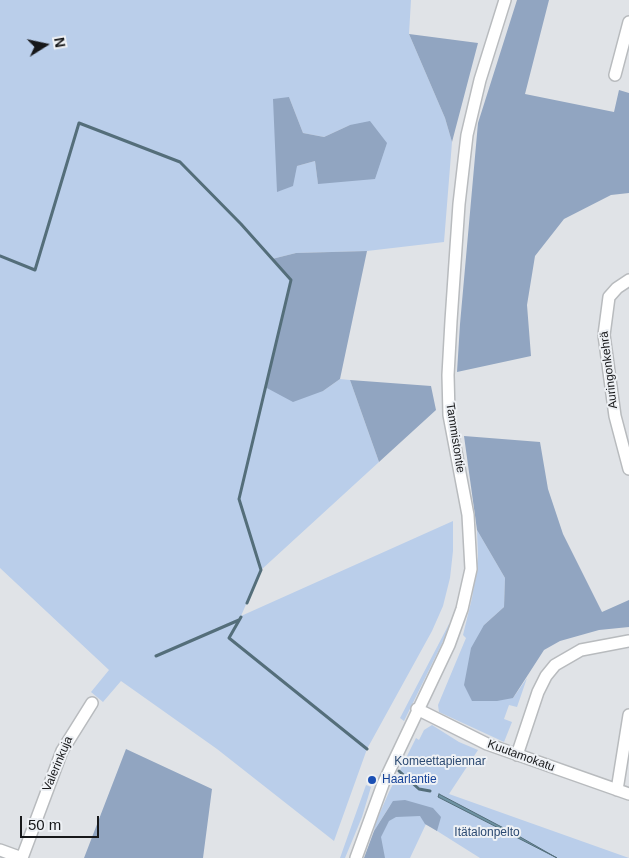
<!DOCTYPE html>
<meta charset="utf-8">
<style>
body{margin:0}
#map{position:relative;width:629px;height:858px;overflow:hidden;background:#e0e3e7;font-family:Arial,sans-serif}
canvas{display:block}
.north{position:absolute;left:20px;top:20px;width:50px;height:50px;-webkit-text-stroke:4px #eef1f5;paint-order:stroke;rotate:80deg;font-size:14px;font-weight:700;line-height:20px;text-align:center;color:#17181a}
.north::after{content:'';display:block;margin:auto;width:18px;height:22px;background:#17181a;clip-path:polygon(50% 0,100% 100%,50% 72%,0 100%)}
.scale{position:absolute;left:20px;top:816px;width:79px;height:22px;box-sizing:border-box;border:2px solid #17181a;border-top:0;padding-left:6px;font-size:15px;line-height:18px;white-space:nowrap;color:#17181a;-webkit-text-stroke:4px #eef1f5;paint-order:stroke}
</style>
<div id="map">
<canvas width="629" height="858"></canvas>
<div class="north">N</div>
<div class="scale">50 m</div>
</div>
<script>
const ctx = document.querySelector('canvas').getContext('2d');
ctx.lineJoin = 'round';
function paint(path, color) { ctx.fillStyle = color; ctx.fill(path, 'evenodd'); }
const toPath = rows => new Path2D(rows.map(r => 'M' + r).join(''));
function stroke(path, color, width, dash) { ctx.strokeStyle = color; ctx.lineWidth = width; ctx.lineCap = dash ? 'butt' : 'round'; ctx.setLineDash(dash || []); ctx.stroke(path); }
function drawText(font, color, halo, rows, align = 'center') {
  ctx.font = font + ' Arial,sans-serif'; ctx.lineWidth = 4; ctx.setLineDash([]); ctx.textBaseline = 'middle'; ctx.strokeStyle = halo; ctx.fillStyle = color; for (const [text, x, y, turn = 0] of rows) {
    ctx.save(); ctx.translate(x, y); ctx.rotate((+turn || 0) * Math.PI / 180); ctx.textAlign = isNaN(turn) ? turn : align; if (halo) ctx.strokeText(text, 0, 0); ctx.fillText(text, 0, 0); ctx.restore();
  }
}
paint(toPath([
 [0,0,411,0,409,34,445,118,452,142,444,242,367,251,296,253,272,259,291,280,265,387,323,391,340,379,350,380,379,462,261,570,241,616,453,521,453,551,450,578,443,606,432,631,367,749,334,841,217,749,121,681,103,702,91,692,109,670,0,568],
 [289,97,303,133,324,137,350,125,318,183,315,161,297,166],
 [477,530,505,578,504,607,484,625,513,698,527,678,517,707,509,705,504,719,512,722,504,742,439,712,438,705,466,638,463,635,472,598,478,557],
 [449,624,451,625,404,721,400,718],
 [432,725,459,742,478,750,449,794,629,858,480,858,426,824,410,858,368,858,391,804,374,831,375,824,389,792,416,738,419,740,424,730],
 [366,785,371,787,362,817,345,858,340,858]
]), '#baceea');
paint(toPath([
 [517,0,549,0,525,94,614,112,619,90,629,93,629,193,611,195,564,219,535,256,527,305,531,356,457,372,460,324,478,123],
 [409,34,478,43,452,142,445,118],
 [289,97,303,133,324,137,350,125,370,121,387,143,375,179,318,184,315,161,297,166,293,186,277,192,273,99],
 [367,251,340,379,323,391,293,402,265,387,291,280,272,259,296,253],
 [350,380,431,386,436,410,379,462],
 [464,436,540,442,548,489,563,534,602,612,629,600,629,627,599,630,560,641,544,650,513,698,497,701,472,701,464,685,471,648,484,625,504,607,505,578,477,530],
 [126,749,212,789,203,858,84,858],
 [405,800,433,808,441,817,437,831,425,824,420,816,396,817,389,821,381,837,385,858,364,858,374,831,393,801]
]), '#91a5c1');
const water = toPath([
 [439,794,515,834,557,858,438,797,439,794]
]);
paint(water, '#6e93a3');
stroke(water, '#546e7a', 1);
stroke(toPath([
 [0,256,35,270,79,123,180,162,241,224,291,280,239,499,261,570,247,603],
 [241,617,229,638,367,749],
 [156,656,239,620],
 [399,771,419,789,430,791]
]), '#546e7a', 3);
const minor = toPath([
 [615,75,629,22],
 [629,280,617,288,609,297,604,335,615,416,629,469],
 [417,709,487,744,629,794],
 [517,755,538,692,546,676,555,665,581,650,629,641],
 [617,790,629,715],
 [0,850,22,858],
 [22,858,62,751,92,703],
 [356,858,383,784,449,645,462,609,471,569,468,515,449,415,448,375,451,321,459,204,467,135,480,80,505,0]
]);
stroke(minor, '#b8bbbe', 14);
stroke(minor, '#fff', 11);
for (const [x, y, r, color] of [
 [372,780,5,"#1a4fb4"]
]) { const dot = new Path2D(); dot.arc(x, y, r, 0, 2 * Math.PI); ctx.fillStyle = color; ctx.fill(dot); stroke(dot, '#eef1f5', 2); }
drawText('12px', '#17181a', '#eef1f5', [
 ["Auringonkehrä",609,370,-97],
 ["Tammistontie",455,438,81],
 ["Kuutamokatu",521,756,20],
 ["Valerinkuja",58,764,-67]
]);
drawText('12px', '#2c4a72', '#eef1f5', [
 ["Komeettapiennar",440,762],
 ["Itätalonpelto",487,833]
]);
drawText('12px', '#164399', '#eef1f5', [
 ["Haarlantie",382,780]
], 'left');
</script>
